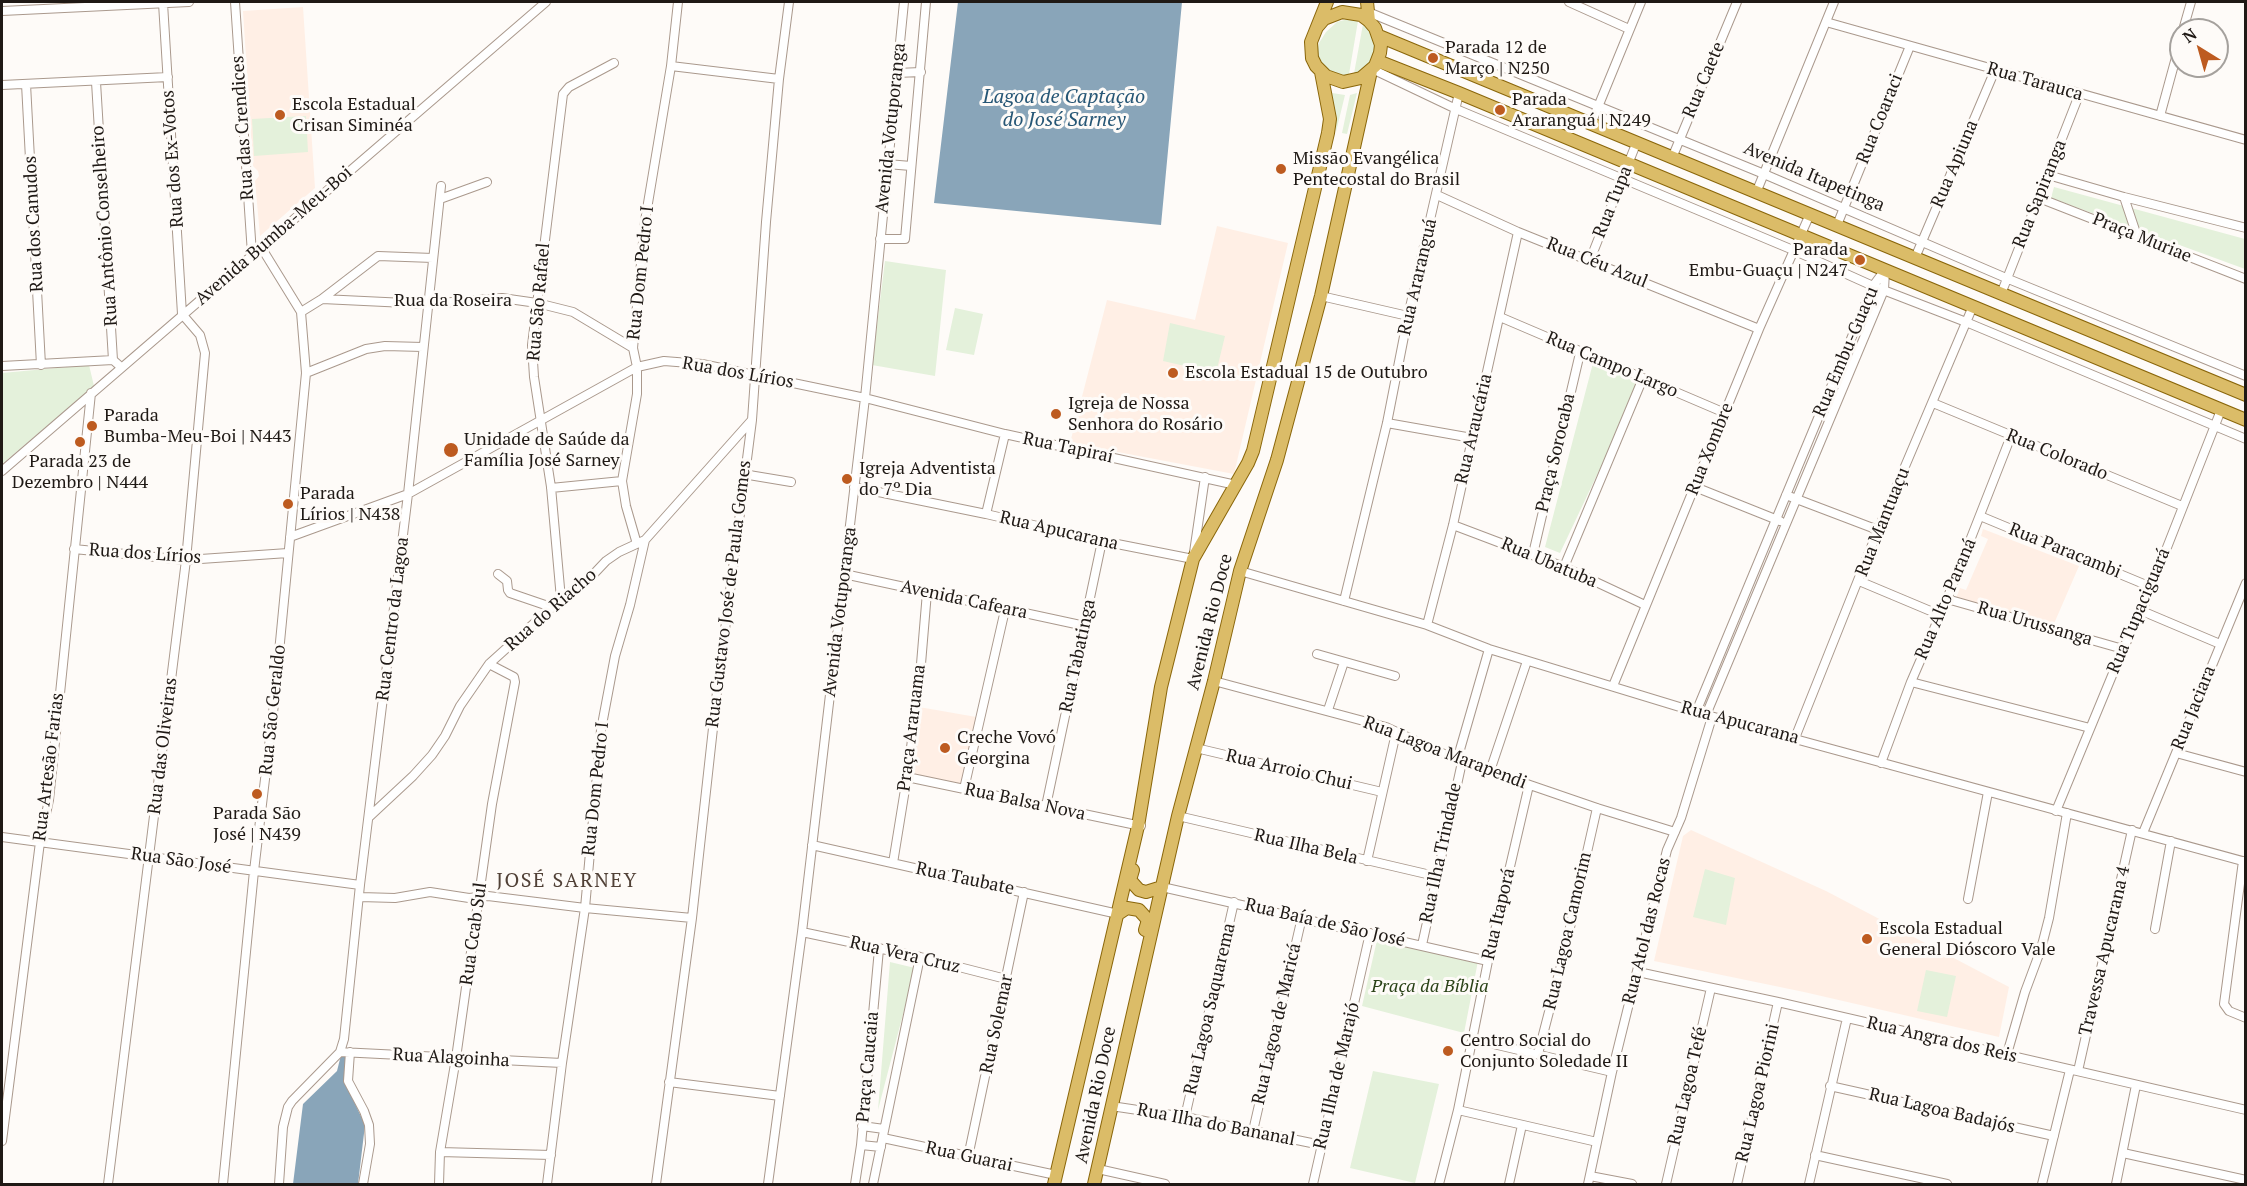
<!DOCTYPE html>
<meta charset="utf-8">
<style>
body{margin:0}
#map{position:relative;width:2247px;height:1186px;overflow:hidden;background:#fefbf8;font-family:"PT Serif",serif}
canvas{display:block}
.frame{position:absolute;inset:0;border:3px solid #1f1915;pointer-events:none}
.north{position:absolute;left:2169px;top:18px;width:60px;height:60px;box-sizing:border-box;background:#fefbf8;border:2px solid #a5a19d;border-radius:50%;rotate:323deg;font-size:16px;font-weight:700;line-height:24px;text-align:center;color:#1f1915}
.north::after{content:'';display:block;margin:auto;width:21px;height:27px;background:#bd5b20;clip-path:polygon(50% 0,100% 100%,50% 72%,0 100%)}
</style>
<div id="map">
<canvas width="2247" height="1186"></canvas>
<div class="frame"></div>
<div class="north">N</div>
</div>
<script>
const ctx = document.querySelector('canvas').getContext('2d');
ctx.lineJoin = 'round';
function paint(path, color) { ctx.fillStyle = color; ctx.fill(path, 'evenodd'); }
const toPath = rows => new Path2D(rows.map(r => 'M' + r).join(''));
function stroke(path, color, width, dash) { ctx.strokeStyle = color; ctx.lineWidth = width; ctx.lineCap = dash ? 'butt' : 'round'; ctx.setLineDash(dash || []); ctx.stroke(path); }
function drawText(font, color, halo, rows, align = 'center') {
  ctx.font = font + ' "PT Serif",serif'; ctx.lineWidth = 6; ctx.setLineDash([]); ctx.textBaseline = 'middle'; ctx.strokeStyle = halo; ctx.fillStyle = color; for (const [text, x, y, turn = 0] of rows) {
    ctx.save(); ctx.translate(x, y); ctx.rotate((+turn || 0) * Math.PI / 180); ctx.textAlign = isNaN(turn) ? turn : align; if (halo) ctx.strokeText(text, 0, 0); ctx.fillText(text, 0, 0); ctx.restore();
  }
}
paint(toPath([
 [303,7,315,188,260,236,255,181,259,176,258,171,253,166,243,11],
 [1217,226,1288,243,1234,474,1070,443,1107,300,1195,320],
 [1983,529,2079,566,2053,626,1956,598,1960,588,1966,590,1988,539,1981,536],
 [919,707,982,718,967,788,912,777],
 [1691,830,1826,891,2009,987,1999,1037,1804,992,1654,961,1683,836]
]), '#ffefe5');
paint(toPath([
 [1348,19,1358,21,1348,80,1340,79,1320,64,1317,53,1319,43,1326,32,1337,22],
 [1363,24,1375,35,1377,56,1353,79],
 [1332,93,1345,95,1336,132],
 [1357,93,1347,134,1342,133,1350,95],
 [306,116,308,152,254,156,252,119],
 [2054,187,2245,239,2245,269,2051,198],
 [885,261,946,270,935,376,872,365],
 [955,308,983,314,974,355,946,350],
 [1170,323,1225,336,1216,373,1163,361],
 [1593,363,1640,384,1560,553,1545,547],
 [89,365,94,386,2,464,2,373],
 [1705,869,1735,878,1726,925,1693,917],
 [1377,940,1478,961,1464,1033,1362,1006],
 [890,962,915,968,878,1110],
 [1926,970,1956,976,1947,1017,1917,1011],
 [1373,1071,1439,1084,1415,1183,1350,1168]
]), '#e4f1db');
paint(toPath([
 [958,2,1182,2,1161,225,934,203],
 [341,1055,348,1057,345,1082,365,1125,358,1184,293,1184,303,1104,337,1071]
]), '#89a5b9');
const minor = toPath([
 [235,2,252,254],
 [1569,2,1629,29],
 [2,11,189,2],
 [1368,12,1764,174,2006,278,2246,376],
 [1826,22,2246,140],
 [2183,30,2191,2],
 [671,66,779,79],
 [1372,69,1456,109,1793,250,1873,286,1966,322,2246,439],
 [897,73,921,72],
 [96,82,113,360,121,367],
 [26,84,41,365],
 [2,85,168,77],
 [2160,116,2181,39],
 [1591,124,1641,2],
 [1672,158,1737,2],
 [887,164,911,166],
 [2048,175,2124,197,2246,228],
 [1756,193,1834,2],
 [1437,195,1518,232,1759,329],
 [2124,197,2137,236],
 [2039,198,2246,279],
 [440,199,487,182],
 [1837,225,1910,46],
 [880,239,905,239,926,2],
 [1915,258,1995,70],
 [1590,260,1636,144],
 [2001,294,2079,95],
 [1321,296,1408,316],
 [322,299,378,256,433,258],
 [301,312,322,299,427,304,502,298,537,303,573,312,633,348],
 [1500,317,1725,413],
 [2,366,113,360],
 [306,373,366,349,385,346,423,347],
 [1933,403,2182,506],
 [1387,423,1472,438],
 [2,471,546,2],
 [743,474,791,482],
 [854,487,986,514,1102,541,1193,559,1205,477],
 [1695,487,1780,521],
 [551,488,622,481],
 [1786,495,1878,530],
 [986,514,1005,434],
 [1980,516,2151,587],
 [1453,525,1564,567,1645,605],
 [290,537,408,494,637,367,664,361,702,364,865,398,1005,434,1236,485],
 [637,544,626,506,622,481,637,394,637,367,633,348,645,221,671,66,678,2],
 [74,549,186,560,288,553],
 [1533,554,1580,353],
 [1564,567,1643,378],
 [1240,571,1427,625,1489,649,1696,712,2246,862],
 [498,574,507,581,508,590,510,593,551,607],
 [844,574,1085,626],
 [1859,581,1940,615],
 [561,599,551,487,534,377,532,345,563,94,569,87,614,63],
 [1947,599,2123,649],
 [1344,601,1387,423,1408,316,1459,93],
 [2142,611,2220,644],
 [1427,625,1453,525,1518,232],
 [1317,654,1395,676],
 [1214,681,1386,727,1457,760,1597,808,1675,832],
 [1911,682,2090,728],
 [1613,686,1759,329,1810,214],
 [1328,710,1344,662],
 [1696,712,1873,286,1885,270],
 [1706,715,1884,290,1885,270],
 [1795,738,1878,530,1973,306],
 [1196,748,1382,792],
 [2176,753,2246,772],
 [1457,760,1489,649],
 [1881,763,1911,682,1947,599,2011,436],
 [1490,771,1527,661],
 [907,777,1141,826],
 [964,789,1005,610],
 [1046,806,1102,541],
 [2056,811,2123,649,2142,611,2221,410],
 [1178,816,1435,876],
 [369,817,413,776,432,755,445,736,460,706,489,664,561,599,588,580,606,561,619,552,645,540,751,421],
 [2143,833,2246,583],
 [2,837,360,885],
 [812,845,1118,914],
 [1367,861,1396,733],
 [2243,861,2224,1004,2229,1011,2246,1018],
 [893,863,907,777,919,688,927,592],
 [1162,887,1488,961],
 [360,897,395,898,430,892,469,898,488,896,585,908,692,918],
 [1968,899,1988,792],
 [2155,929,2171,841],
 [802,932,920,957,1006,979],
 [1422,945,1462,762],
 [1638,972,1778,1002,2246,1110],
 [1472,1039,1612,1072],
 [340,1052,562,1063],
 [350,1052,348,1081,364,1111,369,1125,370,1144,363,1184],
 [1538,1054,1564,954,1597,808],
 [2007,1054,2025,992,2041,949,2049,918,2067,813],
 [2078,1071,2132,830],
 [669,1082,780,1096],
 [1830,1086,2054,1136],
 [1111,1106,1185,1117,1321,1145],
 [1458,1110,1597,1142],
 [1185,1117,1234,902],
 [862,1126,884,1129],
 [1253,1131,1302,917],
 [883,1138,1056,1175],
 [2,1141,40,842,49,800,91,393],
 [861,1145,881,1147],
 [440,1152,551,1155],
 [2123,1153,2246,1180],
 [1815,1155,1947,1184],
 [968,1157,1024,892],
 [1098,1169,1165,1184],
 [1590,1176,1632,1184],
 [108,1184,186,560,205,353,200,335,182,314,163,3],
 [223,1184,254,871,274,704,306,373,301,312,261,247],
 [279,1184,283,1127,288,1107,292,1101,340,1052,344,1039,360,885,408,494,441,186],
 [439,1184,440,1152,456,1058,492,804,515,682,514,677,489,664],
 [547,1184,562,1063,585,908,601,730,615,656,630,605,645,540],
 [656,1184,692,918,717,692,752,420,766,222,779,79,789,2],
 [768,1184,802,932,865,398,904,2],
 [855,1184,861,1145,879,949],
 [873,1184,920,957],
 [1313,1184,1370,933],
 [1439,1184,1458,1110,1488,961,1529,785],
 [1509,1184,1522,1125],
 [1588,1184,1612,1072,1667,850,1681,818,1712,717],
 [1666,1184,1711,988],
 [1737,1184,1778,1002],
 [1809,1184,1847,1018],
 [2042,1184,2070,1070],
 [2116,1184,2136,1085]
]);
const primary = toPath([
 [1367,2,1369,21],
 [1318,26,1324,19,1342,12,1361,15,1369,21,1375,28,1381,45,1380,53,1375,66,1361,78,1343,82,1326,76,1316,66,1312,58,1311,42,1327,2],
 [1379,36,2246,395],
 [1378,61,1459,93,2246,420],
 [1133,870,1130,880,1139,890,1146,892,1162,887],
 [1118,914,1127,908,1139,910,1148,920,1145,930],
 [1054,1184,1138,826,1161,687,1193,559,1248,463,1253,451,1328,133,1330,119,1321,72],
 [1094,1184,1178,816,1214,681,1240,571,1277,460,1321,296,1371,71]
]);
stroke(minor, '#aa998d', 10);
stroke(primary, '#8a660a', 14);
stroke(minor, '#fff', 8);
stroke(primary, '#dbbc68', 12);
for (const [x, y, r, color] of [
 [1433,58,6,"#bd5b20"],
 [1500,110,6,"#bd5b20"],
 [280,115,6,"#bd5b20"],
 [1281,169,6,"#bd5b20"],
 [1860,260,6,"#bd5b20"],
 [1173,373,6,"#bd5b20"],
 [1056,414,6,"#bd5b20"],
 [92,426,6,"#bd5b20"],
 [80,442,6,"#bd5b20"],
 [451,450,8,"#bd5b20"],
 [847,479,6,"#bd5b20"],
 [288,504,6,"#bd5b20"],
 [945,748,6,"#bd5b20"],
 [257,794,6,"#bd5b20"],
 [1867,939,6,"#bd5b20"],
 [1448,1051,6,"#bd5b20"]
]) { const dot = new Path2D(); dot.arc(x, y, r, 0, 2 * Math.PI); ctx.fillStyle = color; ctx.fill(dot); stroke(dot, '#fefbf8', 2); }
drawText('18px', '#1f1915', '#fefbf8', [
 ["Parada 12 de",1445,48],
 ["Março | N250",1445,69],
 ["Parada",1512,100],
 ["Araranguá | N249",1512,121],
 ["Escola Estadual",292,105],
 ["Crisan Siminéa",292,126],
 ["Missão Evangélica",1293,159],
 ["Pentecostal do Brasil",1293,180],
 ["Parada",1848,250,"right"],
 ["Embu-Guaçu | N247",1848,271,"right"],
 ["Escola Estadual 15 de Outubro",1185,373],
 ["Igreja de Nossa",1068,404],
 ["Senhora do Rosário",1068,425],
 ["Parada",104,416],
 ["Bumba-Meu-Boi | N443",104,437],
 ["Unidade de Saúde da",464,440],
 ["Família José Sarney",464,461],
 ["Parada 23 de",80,462,"center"],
 ["Dezembro | N444",80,483,"center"],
 ["Igreja Adventista",859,469],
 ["do 7º Dia",859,490],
 ["Parada",300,494],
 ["Lírios | N438",300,515],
 ["Creche Vovó",957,738],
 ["Georgina",957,759],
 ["Parada São",257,814,"center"],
 ["José | N439",257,835,"center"],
 ["Escola Estadual",1879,929],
 ["General Dióscoro Vale",1879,950],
 ["Centro Social do",1460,1041],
 ["Conjunto Soledade II",1460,1062]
], 'left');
drawText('18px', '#1f1915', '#fefbf8', [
 ["Rua Caete",1704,80,-67],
 ["Rua Tarauca",2035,82,16],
 ["Rua Coaraci",1880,119,-68],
 ["Rua das Crendices",243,128,-94],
 ["Avenida Votuporanga",891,128,-84],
 ["Rua dos Ex-Votos",173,159,-94],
 ["Rua Apiuna",1955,164,-67],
 ["Avenida Itapetinga",1814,177,23],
 ["Rua Sapiranga",2040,194,-68],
 ["Rua Tupa",1613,202,-68],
 ["Rua dos Canudos",34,224,-93],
 ["Rua Antônio Conselheiro",105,226,-94],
 ["Avenida Bumba-Meu-Boi",274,236,-41],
 ["Praça Muriae",2142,238,22],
 ["Rua Céu Azul",1597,263,22],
 ["Rua Dom Pedro I",641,273,-84],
 ["Rua Araranguá",1418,277,-77],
 ["Rua da Roseira",453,301],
 ["Rua São Rafael",539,302,-85],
 ["Rua Embu-Guaçu",1846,352,-67],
 ["Rua Campo Largo",1612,365,23],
 ["Rua dos Lírios",738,373,10],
 ["Rua Araucária",1474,429,-77],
 ["Rua Tapiraí",1068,448,12],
 ["Rua Xombre",1710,449,-68],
 ["Praça Sorocaba",1556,453,-77],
 ["Rua Colorado",2057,455,22],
 ["Rua Mantuaçu",1883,522,-68],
 ["Rua Apucarana",1059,531,13],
 ["Rua Paracambi",2065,551,22],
 ["Rua dos Lírios",145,554,4],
 ["Rua Ubatuba",1549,563,23],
 ["Rua Gustavo José de Paula Gomes",729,594,-83],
 ["Rua Alto Paraná",1946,599,-67],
 ["Avenida Cafeara",964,600,12],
 ["Rua do Riacho",551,610,-41],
 ["Rua Tupaciguará",2139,611,-67],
 ["Avenida Votuporanga",840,612,-83],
 ["Rua Centro da Lagoa",393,619,-83],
 ["Avenida Rio Doce",1210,622,-76],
 ["Rua Urussanga",2035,624,16],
 ["Rua Tabatinga",1078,656,-78],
 ["Rua Jaciara",2194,708,-68],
 ["Rua São Geraldo",273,710,-84],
 ["Rua Apucarana",1740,723,15],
 ["Praça Araruama",912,728,-83],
 ["Rua das Oliveiras",163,746,-83],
 ["Rua Lagoa Marapendi",1445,753,21],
 ["Rua Artesão Farias",49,767,-83],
 ["Rua Arroio Chui",1289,770,13],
 ["Rua Dom Pedro I",596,789,-84],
 ["Rua Balsa Nova",1025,802,12],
 ["Rua Ilha Bela",1306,847,13],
 ["Rua Ilha Trindade",1441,853,-78],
 ["Rua São José",181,861,8],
 ["Rua Taubate",965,879,12],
 ["Rua Itaporá",1499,914,-77],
 ["Rua Baía de São José",1325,923,13],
 ["Rua Lagoa Camorim",1568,931,-77],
 ["Rua Atol das Rocas",1647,931,-76],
 ["Rua Ccab Sul",474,934,-82],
 ["Travessa Apucarana 4",2105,951,-77],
 ["Rua Vera Cruz",905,955,13],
 ["Rua Lagoa Saquarema",1210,1009,-77],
 ["Rua Solemar",997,1024,-78],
 ["Rua Lagoa de Maricá",1277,1024,-77],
 ["Rua Angra dos Reis",1942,1040,13],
 ["Rua Alagoinha",451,1058,3],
 ["Praça Caucaia",868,1067,-85],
 ["Rua Ilha de Marajó",1337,1076,-77],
 ["Rua Lagoa Tefé",1688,1086,-77],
 ["Rua Lagoa Piorini",1758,1093,-77],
 ["Avenida Rio Doce",1096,1095,-78],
 ["Rua Lagoa Badajós",1942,1111,13],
 ["Rua Ilha do Bananal",1216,1125,11],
 ["Rua Guarai",969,1157,12]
]);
drawText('italic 18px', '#2a4217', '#fefbf8', [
 ["Praça da Bíblia",1430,987]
]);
drawText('italic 20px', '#265675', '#fefbf8', [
 ["Lagoa de Captação",1064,97],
 ["do José Sarney",1064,120]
]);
ctx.letterSpacing = '1.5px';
drawText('20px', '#514137', '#fefbf8', [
 ["JOSÉ SARNEY",567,881]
]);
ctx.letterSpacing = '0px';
</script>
